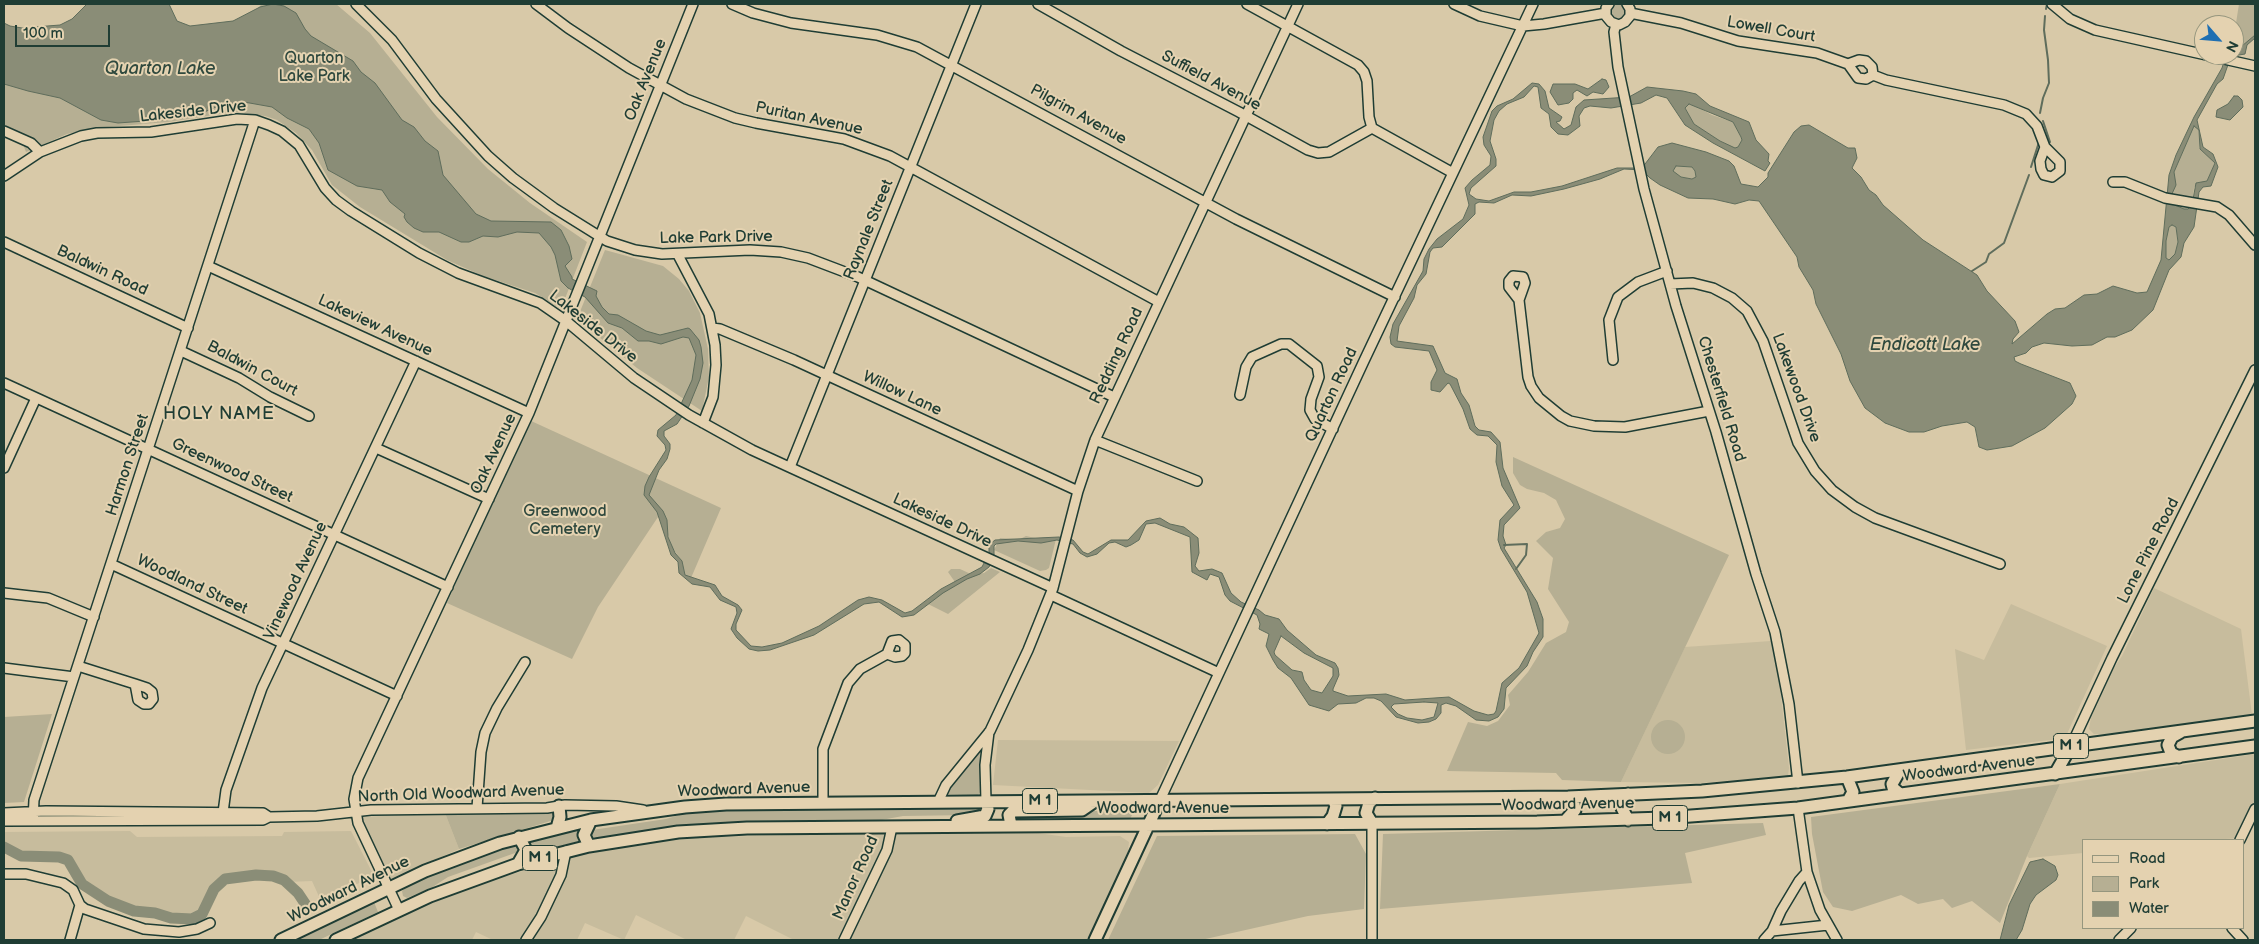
<!DOCTYPE html>
<style>
body{margin:0}
#map{position:relative;width:2259px;height:944px;overflow:hidden;background:#d8c9a8;font-family:"Balsamiq Sans",sans-serif}
canvas{display:block}
.frame{position:absolute;inset:0;border:5px solid #1f3d34;pointer-events:none}
.legend{position:absolute;left:2082px;top:839px;width:162px;height:90px;box-sizing:border-box;background:#e4d2b0;border:1px solid #95967e;margin:0;padding:6px 9px;list-style:none;font-size:15px;color:#1f3d34}
.legend li{display:flex;align-items:center;gap:10px;height:25px}
.legend b{width:25px;border:1px solid #95967e}
.north{position:absolute;left:2194px;top:15px;width:50px;height:50px;box-sizing:border-box;background:#e4d2b0;border:1px solid #95967e;border-radius:50%;rotate:117deg;font-size:14px;font-weight:700;line-height:20px;text-align:center;color:#1f3d34}
.north::after{content:'';display:block;margin:auto;width:18px;height:22px;background:#1f6fb2;clip-path:polygon(50% 0,100% 100%,50% 72%,0 100%)}
.scale{position:absolute;left:15px;top:25px;width:95px;height:22px;box-sizing:border-box;border:2px solid #1f3d34;border-top:0;padding-left:6px;font-size:15px;line-height:18px;white-space:nowrap;color:#1f3d34;-webkit-text-stroke:4px #e4d2b0;paint-order:stroke}
</style>
<div id="map">
<canvas width="2259" height="944"></canvas>
<div class="frame"></div>
<ul class="legend">
<li><b style="height:6px;background:#e4d2b0"></b>Road</li>
<li><b style="height:14px;background:#b6af93"></b>Park</li>
<li><b style="height:14px;background:#8a8d77"></b>Water</li>
</ul>
<div class="north">N</div>
<div class="scale">100 m</div>
</div>
<script>
const ctx = document.querySelector('canvas').getContext('2d');
ctx.lineJoin = 'round';
function paint(path, color) { ctx.fillStyle = color; ctx.fill(path, 'evenodd'); }
const toPath = rows => new Path2D(rows.map(r => 'M' + r).join(''));
function stroke(path, color, width, dash) { ctx.strokeStyle = color; ctx.lineWidth = width; ctx.lineCap = dash ? 'butt' : 'round'; ctx.setLineDash(dash || []); ctx.stroke(path); }
function drawText(font, color, halo, rows, align = 'center') {
  ctx.font = font + ' "Balsamiq Sans",sans-serif'; ctx.lineWidth = 4; ctx.setLineDash([]); ctx.textBaseline = 'middle'; ctx.strokeStyle = halo; ctx.fillStyle = color; for (const [text, x, y, turn = 0] of rows) {
    ctx.save(); ctx.translate(x, y); ctx.rotate((+turn || 0) * Math.PI / 180); ctx.textAlign = isNaN(turn) ? turn : align; if (halo) ctx.strokeText(text, 0, 0); ctx.fillText(text, 0, 0); ctx.restore();
  }
}
paint(toPath([
 [2154,588,2241,629,2252,715,2106,734,2094,734,2089,729,2091,718,2114,668,2122,656],
 [2011,604,2107,646,2067,734,2059,739,1966,750,1955,649,1984,660],
 [1771,641,1778,669,1789,768,1788,776,1701,783,1621,782,1685,647],
 [998,740,1179,741,1158,785,1149,793,993,785],
 [2255,754,2255,801,2240,838,2211,840,2083,840,2083,853,2029,858,2027,856,2060,784],
 [445,813,459,849,390,880,363,826,363,817],
 [130,831,137,837,282,836,284,832,351,831,374,876,321,901,312,881,287,882,268,875,229,878,220,883,214,889,202,914,189,919,171,918,155,913,134,911,108,901,82,884,71,863,63,858,12,853,4,846,4,832],
 [1038,833,1066,837,1120,836,1129,842,1128,851,1088,940,794,940,746,916,734,940,687,940,636,915,624,940,585,923,577,940,493,940,476,932,472,940,351,940,429,904,492,880,579,855,648,843,688,838,788,835]
]), '#c7bc9d');
paint(toPath([
 '1610 12a8 8 0 1 1 16 0a8 8 0 1 1-16 0Z',
 [87,4,169,4,177,21,190,26,233,21,256,10,262,4,336,4,370,33,437,117,488,169,530,203,587,242,561,309,535,293,483,276,447,260,360,207,332,185,312,150,296,133,277,120,265,116,233,112,168,122,95,128,67,134,26,152,23,144,4,135,4,23,10,26,22,28,60,25,72,19],
 [2239,4,2255,4,2255,35,2242,46,2234,36],
 [1692,104,1712,115,1733,122,1741,137,1742,140,1738,147,1735,149,1720,141,1694,124,1685,108,1687,105],
 [2194,125,2199,130,2199,148,2215,163,2207,181,2204,183,2198,182,2194,188,2192,205,2188,209,2184,209,2175,205,2171,196,2174,172],
 [1676,166,1692,167,1695,171,1696,177,1693,179,1681,177,1674,173,1673,169],
 [2172,225,2176,227,2178,242,2175,254,2169,260,2166,258,2166,241,2169,227],
 [605,250,663,266,679,279,689,291,700,313,708,349,709,377,702,411,637,368,577,319],
 [529,420,721,508,691,578,685,575,682,561,672,548,668,535,667,520,662,511,598,607,572,659,447,603],
 [1513,457,1729,555,1621,782,1562,780,1556,773,1447,771,1468,722,1487,726,1498,721,1510,705,1508,695,1528,672,1546,643,1566,632,1569,622,1548,589,1553,558,1536,541,1546,532,1560,528,1565,519,1556,500,1544,493,1527,489,1520,485,1513,473],
 [1026,536,1049,541,1056,539,1049,568,1046,570,1040,571,994,550,1000,538,1020,539],
 [991,568,1000,572,948,614,928,604,955,582,948,572,951,569,960,569,973,575,984,573],
 [52,714,24,802,4,803,4,717],
 '1651 737a17 17 0 1 1 34 0a17 17 0 1 1-34 0Z',
 [980,748,983,748,981,791,978,795,948,794,948,790],
 [2060,784,2027,856,2000,923,1972,901,1952,908,1943,899,1918,904,1901,895,1852,911,1833,907,1823,892,1812,834,1811,817],
 [1113,807,1136,807,1130,819,1022,819,1018,817,1018,814,1023,812,1097,811],
 [972,808,980,811,971,815,903,816,881,820,708,823,597,838,590,836,592,830,666,819,686,813,727,810],
 [555,812,557,819,459,849,445,813],
 [1763,823,1766,835,1685,853,1692,883,1380,909,1383,834],
 [579,829,580,841,531,853,531,845,528,841],
 [1355,834,1366,854,1364,909,1308,916,1201,940,1108,940,1157,836],
 [517,844,521,851,515,853,448,877,431,888,407,898,403,896,402,891,407,886,432,875],
 [374,902,378,912,319,940,297,939]
]), '#b6af93');
const water = toPath([
 [87,4,169,4,177,21,190,26,233,21,260,7,273,4,284,6,296,13,305,29,311,36,353,61,361,72,375,83,402,120,414,127,425,141,438,151,443,175,476,214,491,221,551,222,561,230,569,246,572,259,565,266,572,277,572,279,597,291,596,296,602,307,609,314,618,315,646,331,660,335,688,328,690,329,699,340,701,347,703,363,700,379,689,406,677,424,664,431,664,436,670,444,670,449,667,459,659,470,649,495,663,511,667,520,668,537,675,553,682,561,685,575,715,585,722,596,738,605,742,610,736,624,736,630,751,646,762,647,782,643,819,626,858,600,869,597,882,600,905,613,912,611,941,589,982,567,989,553,989,545,995,540,1059,537,1073,540,1083,552,1088,554,1111,540,1128,540,1146,521,1160,518,1170,524,1184,527,1198,538,1199,553,1195,566,1199,571,1212,569,1222,573,1231,593,1241,602,1259,610,1265,615,1279,619,1287,630,1316,655,1335,663,1338,668,1339,675,1333,689,1333,691,1348,696,1386,694,1405,700,1449,697,1474,711,1488,715,1494,714,1496,711,1502,683,1519,668,1539,633,1527,592,1501,549,1498,540,1500,520,1514,505,1502,486,1496,462,1497,445,1488,436,1477,435,1470,429,1463,409,1450,384,1448,383,1440,392,1431,390,1431,382,1437,370,1429,351,1395,347,1391,344,1390,337,1393,324,1423,271,1424,259,1429,249,1437,239,1463,219,1469,205,1465,188,1472,180,1490,165,1491,156,1484,145,1483,137,1492,111,1497,106,1513,99,1532,83,1539,84,1545,91,1549,108,1562,117,1560,121,1556,122,1564,129,1571,125,1576,107,1584,100,1629,97,1647,87,1683,91,1696,94,1710,106,1749,122,1756,140,1769,154,1768,161,1770,163,1765,171,1713,143,1685,125,1667,98,1656,95,1641,103,1611,108,1590,106,1584,108,1579,116,1580,126,1568,135,1558,134,1551,127,1549,114,1541,108,1538,87,1534,86,1524,97,1507,104,1499,111,1494,120,1490,141,1496,159,1496,166,1471,188,1469,194,1476,199,1489,201,1514,192,1531,192,1562,186,1617,168,1642,168,1658,147,1672,143,1706,152,1729,161,1734,166,1741,184,1758,187,1768,177,1768,173,1794,132,1801,126,1809,125,1848,148,1855,148,1857,158,1852,168,1861,177,1869,190,1876,195,1883,205,1923,240,1977,275,1987,291,2015,321,2019,332,2013,339,2012,344,2047,314,2055,309,2065,308,2084,295,2097,294,2113,286,2137,293,2147,292,2161,260,2169,175,2176,155,2194,117,2222,68,2226,55,2234,55,2234,52,2239,51,2240,47,2234,43,2234,36,2242,46,2255,35,2255,38,2247,45,2245,54,2233,56,2230,59,2223,79,2217,84,2197,120,2203,147,2213,154,2218,167,2211,186,2203,187,2199,192,2194,227,2184,243,2181,257,2169,270,2153,310,2132,330,2115,337,2107,337,2092,345,2072,346,2044,343,2032,347,2026,353,2014,357,2015,361,2021,364,2070,383,2076,396,2072,404,2045,428,2012,446,1987,450,1979,447,1975,427,1967,422,1942,426,1924,432,1909,432,1885,423,1865,408,1850,381,1841,354,1816,304,1813,290,1799,267,1797,257,1759,201,1749,200,1735,204,1713,199,1688,198,1660,185,1650,178,1642,170,1624,169,1600,179,1564,189,1531,196,1512,195,1494,203,1479,202,1475,204,1475,214,1442,247,1433,248,1430,252,1426,274,1417,285,1414,298,1399,326,1397,341,1433,346,1445,373,1457,379,1461,393,1469,405,1475,426,1479,430,1491,432,1500,442,1503,468,1520,508,1504,525,1503,536,1506,545,1504,548,1537,602,1543,619,1543,637,1533,652,1527,666,1506,688,1504,709,1498,717,1489,721,1476,720,1456,706,1446,703,1441,705,1441,713,1436,719,1429,722,1418,723,1396,717,1381,701,1374,698,1366,698,1356,703,1338,704,1329,711,1309,705,1291,678,1278,668,1273,660,1266,646,1269,634,1259,629,1260,624,1257,615,1230,601,1225,595,1219,577,1210,574,1207,580,1192,572,1190,537,1155,523,1146,524,1139,540,1131,545,1126,547,1115,542,1109,543,1097,554,1087,557,1080,553,1073,544,1057,540,1041,543,1018,541,996,544,994,546,994,558,989,567,980,574,967,579,943,593,914,615,902,617,879,602,864,604,814,635,770,650,758,651,749,649,737,638,731,629,737,613,736,607,720,600,710,587,692,584,679,573,678,562,671,555,657,512,644,495,645,486,649,477,666,450,665,445,657,436,658,430,676,415,692,380,696,355,689,338,683,337,661,344,649,341,638,341,622,328,608,323,585,297,568,288,561,281,555,255,551,247,539,233,517,232,498,237,483,236,469,242,461,242,439,232,423,232,414,228,407,222,404,217,405,214,390,202,382,190,357,186,328,170,319,143,309,129,287,118,272,107,244,102,216,107,202,113,172,119,118,123,101,120,60,98,28,91,4,84,4,23,10,26,22,28,60,25,72,19,87,4],
 [1689,104,1733,122,1741,137,1742,140,1738,147,1735,148,1720,141,1694,124,1685,108,1689,104],
 [2194,126,2199,130,2200,149,2215,163,2207,181,2196,183,2192,205,2188,209,2184,209,2175,205,2171,196,2176,185,2174,172,2194,126],
 [1676,166,1692,167,1695,171,1696,177,1692,179,1681,177,1673,171,1676,166],
 [2172,225,2176,227,2178,242,2175,254,2169,260,2166,258,2166,241,2169,227,2172,225],
 [1281,636,1304,653,1333,668,1333,676,1322,693,1311,690,1304,680,1302,672,1292,670,1275,655,1274,652,1281,636],
 [1424,702,1438,703,1434,717,1422,720,1407,718,1398,714,1391,707,1394,704,1424,702],
 [1602,79,1606,80,1609,87,1603,94,1593,92,1587,96,1577,90,1573,93,1573,99,1569,103,1558,105,1550,92,1553,84,1575,84,1588,89,1602,79],
 [2234,96,2238,96,2242,100,2243,107,2230,120,2216,117,2217,110,2228,104,2234,96],
 [2043,859,2055,866,2058,875,2056,880,2036,895,2030,904,2022,930,2016,940,2000,940,2009,905,2030,862,2043,859]
]);
paint(water, '#8a8d77');
stroke(water, '#5f6d5c', 1);
stroke(toPath([
 [2046,9,2047,4],
 [2040,113,2043,98,2049,83,2048,60,2044,30,2045,16],
 [2043,121,2050,142,2048,142],
 [2031,167,2039,142],
 [1972,271,1986,262,1989,254,2004,243,2029,175],
 [1504,545,1527,544,1526,555,1516,569]
]), '#5f6d5c', 2);
stroke(toPath([
 [4,847,21,856,59,857,68,860,82,884,108,901,134,911,155,913,171,918,192,919,202,914,214,889,225,879,256,875,273,876,284,880,298,893,308,908]
]), '#8a8d77', 11);
const minor = toPath([
 [356,4,392,40,436,99,488,156,513,178,554,208,607,241,635,250,662,254,750,250,781,252,808,258,858,277,1114,397],
 [536,4,568,28,629,68,686,99,735,118,756,123,844,139,890,156,1159,302],
 [732,4,753,13,791,23,877,35,917,47,1236,219,1395,297],
 [1038,4,1121,51,1239,112,1308,150,1318,153,1329,152,1372,128],
 [1247,4,1358,65,1364,72,1367,81,1369,117,1372,128,1453,173],
 [1454,4,1480,16,1523,26,1544,24,1606,13],
 [1609,4,1606,8,1606,16,1611,22,1619,25,1625,22,1630,16,1630,9,1627,4],
 [2052,4,2070,19,2095,30,2255,66],
 [1630,13,1681,23,1738,41,1817,53,1848,64,1858,78,1866,79,1873,75],
 [1616,24,1614,32,1618,67,1644,189,1676,306,1716,432,1756,574,1775,632,1789,704,1798,783],
 [1848,64,1859,60,1866,61,1872,67,1873,75],
 [1873,75,1886,80,2004,105,2026,114,2037,126,2045,147,2060,162,2060,171,2052,177,2044,175,2041,169,2040,161,2045,147],
 [4,131,31,143,40,152],
 [4,176,40,152,81,136,97,133,151,132,237,119,255,120,269,125,282,131,299,145,325,188,336,200,351,211,419,253,458,273,540,303,566,321,634,378,689,415,752,450,1053,588],
 [2113,182,2125,182,2165,198,2217,207,2229,215,2255,245],
 [4,242,188,328],
 [678,255,709,314,715,345,716,365,713,397,703,423],
 [208,266,529,413],
 [1670,284,1693,283,1713,288,1732,298,1747,311,1763,341,1798,443,1815,471,1832,490,1855,507,1875,518,2000,564],
 [1519,300,1509,287,1509,281,1513,276,1523,277,1525,283,1519,300,1528,377,1531,386,1539,398,1561,416,1570,421,1594,426,1625,427,1709,411],
 [712,328,720,329,794,360,1078,491],
 [181,351,239,378,270,397,309,416],
 [1613,360,1609,320,1618,297,1638,282,1667,271],
 [4,383,448,587],
 [1240,395,1246,367,1252,357,1281,344,1289,344,1317,366,1319,377,1311,399,1310,410,1315,419,1333,429],
 [1095,440,1197,481],
 [376,448,489,499],
 [790,467,976,4],
 [4,468,36,398],
 [111,564,397,696],
 [4,593,48,598,94,617],
 [1051,595,1219,673],
 [78,666,135,684,138,700,144,704,149,704,153,699,152,692,147,688,135,684],
 [4,668,74,677],
 [2071,746,2112,658,2255,370],
 [1160,800,1363,363,1533,4],
 [986,801,985,765,989,732],
 [938,802,946,785,990,731,1028,650,1053,588,1078,491,1095,440,1298,4],
 [823,803,823,749,848,683,860,669,887,654,895,657,902,656,905,653,905,645,899,640,892,641,887,654],
 [477,808,481,752,485,733,497,708,525,662],
 [1798,808,1807,872,1820,910,1837,940],
 [4,813,46,811,263,813,269,817],
 [33,820,34,800,255,120],
 [222,820,226,790,262,688,416,361],
 [4,821,263,820,269,817,317,816,371,810,547,808,565,805,616,806,643,810],
 [2240,840,2255,809],
 [4,874,26,874,63,883,73,890,80,905,85,909,144,929,179,932,197,929,210,923],
 [399,910,358,823,354,799,358,778,529,413,693,4],
 [2232,928,2243,940],
 [1772,931,1828,925],
 [70,940,80,905],
 [526,940,541,917,561,875,566,851],
 [844,940,887,850,892,827],
 [1372,940,1372,823],
 [1764,940,1772,931,1781,911,1799,881,1807,872],
 [2119,940,2131,928]
]);
const major = toPath([
 [2179,757,2171,753,2168,745,2172,737,2181,732],
 [2055,774,2071,746],
 [1847,777,1853,792,1848,801],
 [1900,794,1893,788,1892,784,1900,770],
 [1628,820,1622,808,1628,794],
 [957,821,985,816,988,809,986,801],
 [1565,821,1575,810,1574,803,1568,797],
 [1372,823,1366,813,1369,803,1375,798],
 [1327,824,1333,816,1336,806,1333,799],
 [1011,825,1009,815,1013,811,1082,810,1095,801],
 [557,828,560,817,559,806],
 [589,846,584,835,591,820],
 [518,864,526,850,519,837],
 [281,940,425,871,500,843,591,820,685,807,726,804,1568,797,1702,791,1847,777,2255,721],
 [336,940,430,896,518,864,589,846,678,832,747,828,1537,822,1664,818,1798,808,2255,746],
 [1095,940,1160,800]
]);
stroke(minor, '#1f3d34', 12);
stroke(major, '#1f3d34', 15);
stroke(minor, '#e4d2b0', 9);
stroke(major, '#e4d2b0', 11);
for (const [x, y, w] of [
 [2071,746,35],
 [1040,801,35],
 [1670,818,35],
 [540,858,35]
]) { const box = new Path2D(); box.roundRect(x - w / 2, y - 12.5, w, 25, 4); ctx.fillStyle = '#e4d2b0'; ctx.fill(box); stroke(box, '#1f3d34', 1); }
drawText('bold 15px', '#1f3d34', null, [
 ["M 1",2071,746],
 ["M 1",1040,801],
 ["M 1",1670,818],
 ["M 1",540,858]
]);
drawText('16px', '#1f3d34', '#e4d2b0', [
 ["Lowell Court",1771,30,10],
 ["Oak Avenue",646,80,-68],
 ["Suffield Avenue",1211,81,28],
 ["Lakeside Drive",193,112,-6],
 ["Pilgrim Avenue",1078,115,29],
 ["Puritan Avenue",809,119,12],
 ["Raynale Street",869,230,-68],
 ["Lake Park Drive",716,238,-1],
 ["Baldwin Road",102,271,25],
 ["Lakeview Avenue",375,326,25],
 ["Lakeside Drive",593,327,38],
 ["Redding Road",1117,356,-65],
 ["Baldwin Court",252,369,28],
 ["Lakewood Drive",1796,388,70],
 ["Willow Lane",902,394,25],
 ["Quarton Road",1332,395,-65],
 ["Chesterfield Road",1721,399,73],
 ["Oak Avenue",494,454,-65],
 ["Harmon Street",128,465,-72],
 ["Greenwood Street",232,471,25],
 ["Lakeside Drive",942,521,25],
 ["Lone Pine Road",2149,551,-63],
 ["Vinewood Avenue",296,581,-65],
 ["Woodland Street",192,585,25],
 ["Woodward Avenue",1969,769,-7],
 ["Woodward Avenue",744,790,-2],
 ["North Old Woodward Avenue",461,794,-2],
 ["Woodward Avenue",1568,805,-1],
 ["Woodward Avenue",1163,809],
 ["Manor Road",856,878,-66],
 ["Woodward Avenue",349,890,-26]
]);
drawText('16px', '#2e483e', '#e4d2b0', [
 ["Quarton",314,59],
 ["Lake Park",314,77],
 ["Greenwood",565,512],
 ["Cemetery",565,530]
]);
drawText('italic 18px', '#2f493e', '#e4d2b0', [
 ["Quarton Lake",160,69],
 ["Endicott Lake",1925,345]
]);
ctx.letterSpacing = '1px';
drawText('18px', '#1f3d34', '#e4d2b0', [
 ["HOLY NAME",219,414]
]);
ctx.letterSpacing = '0px';
</script>
